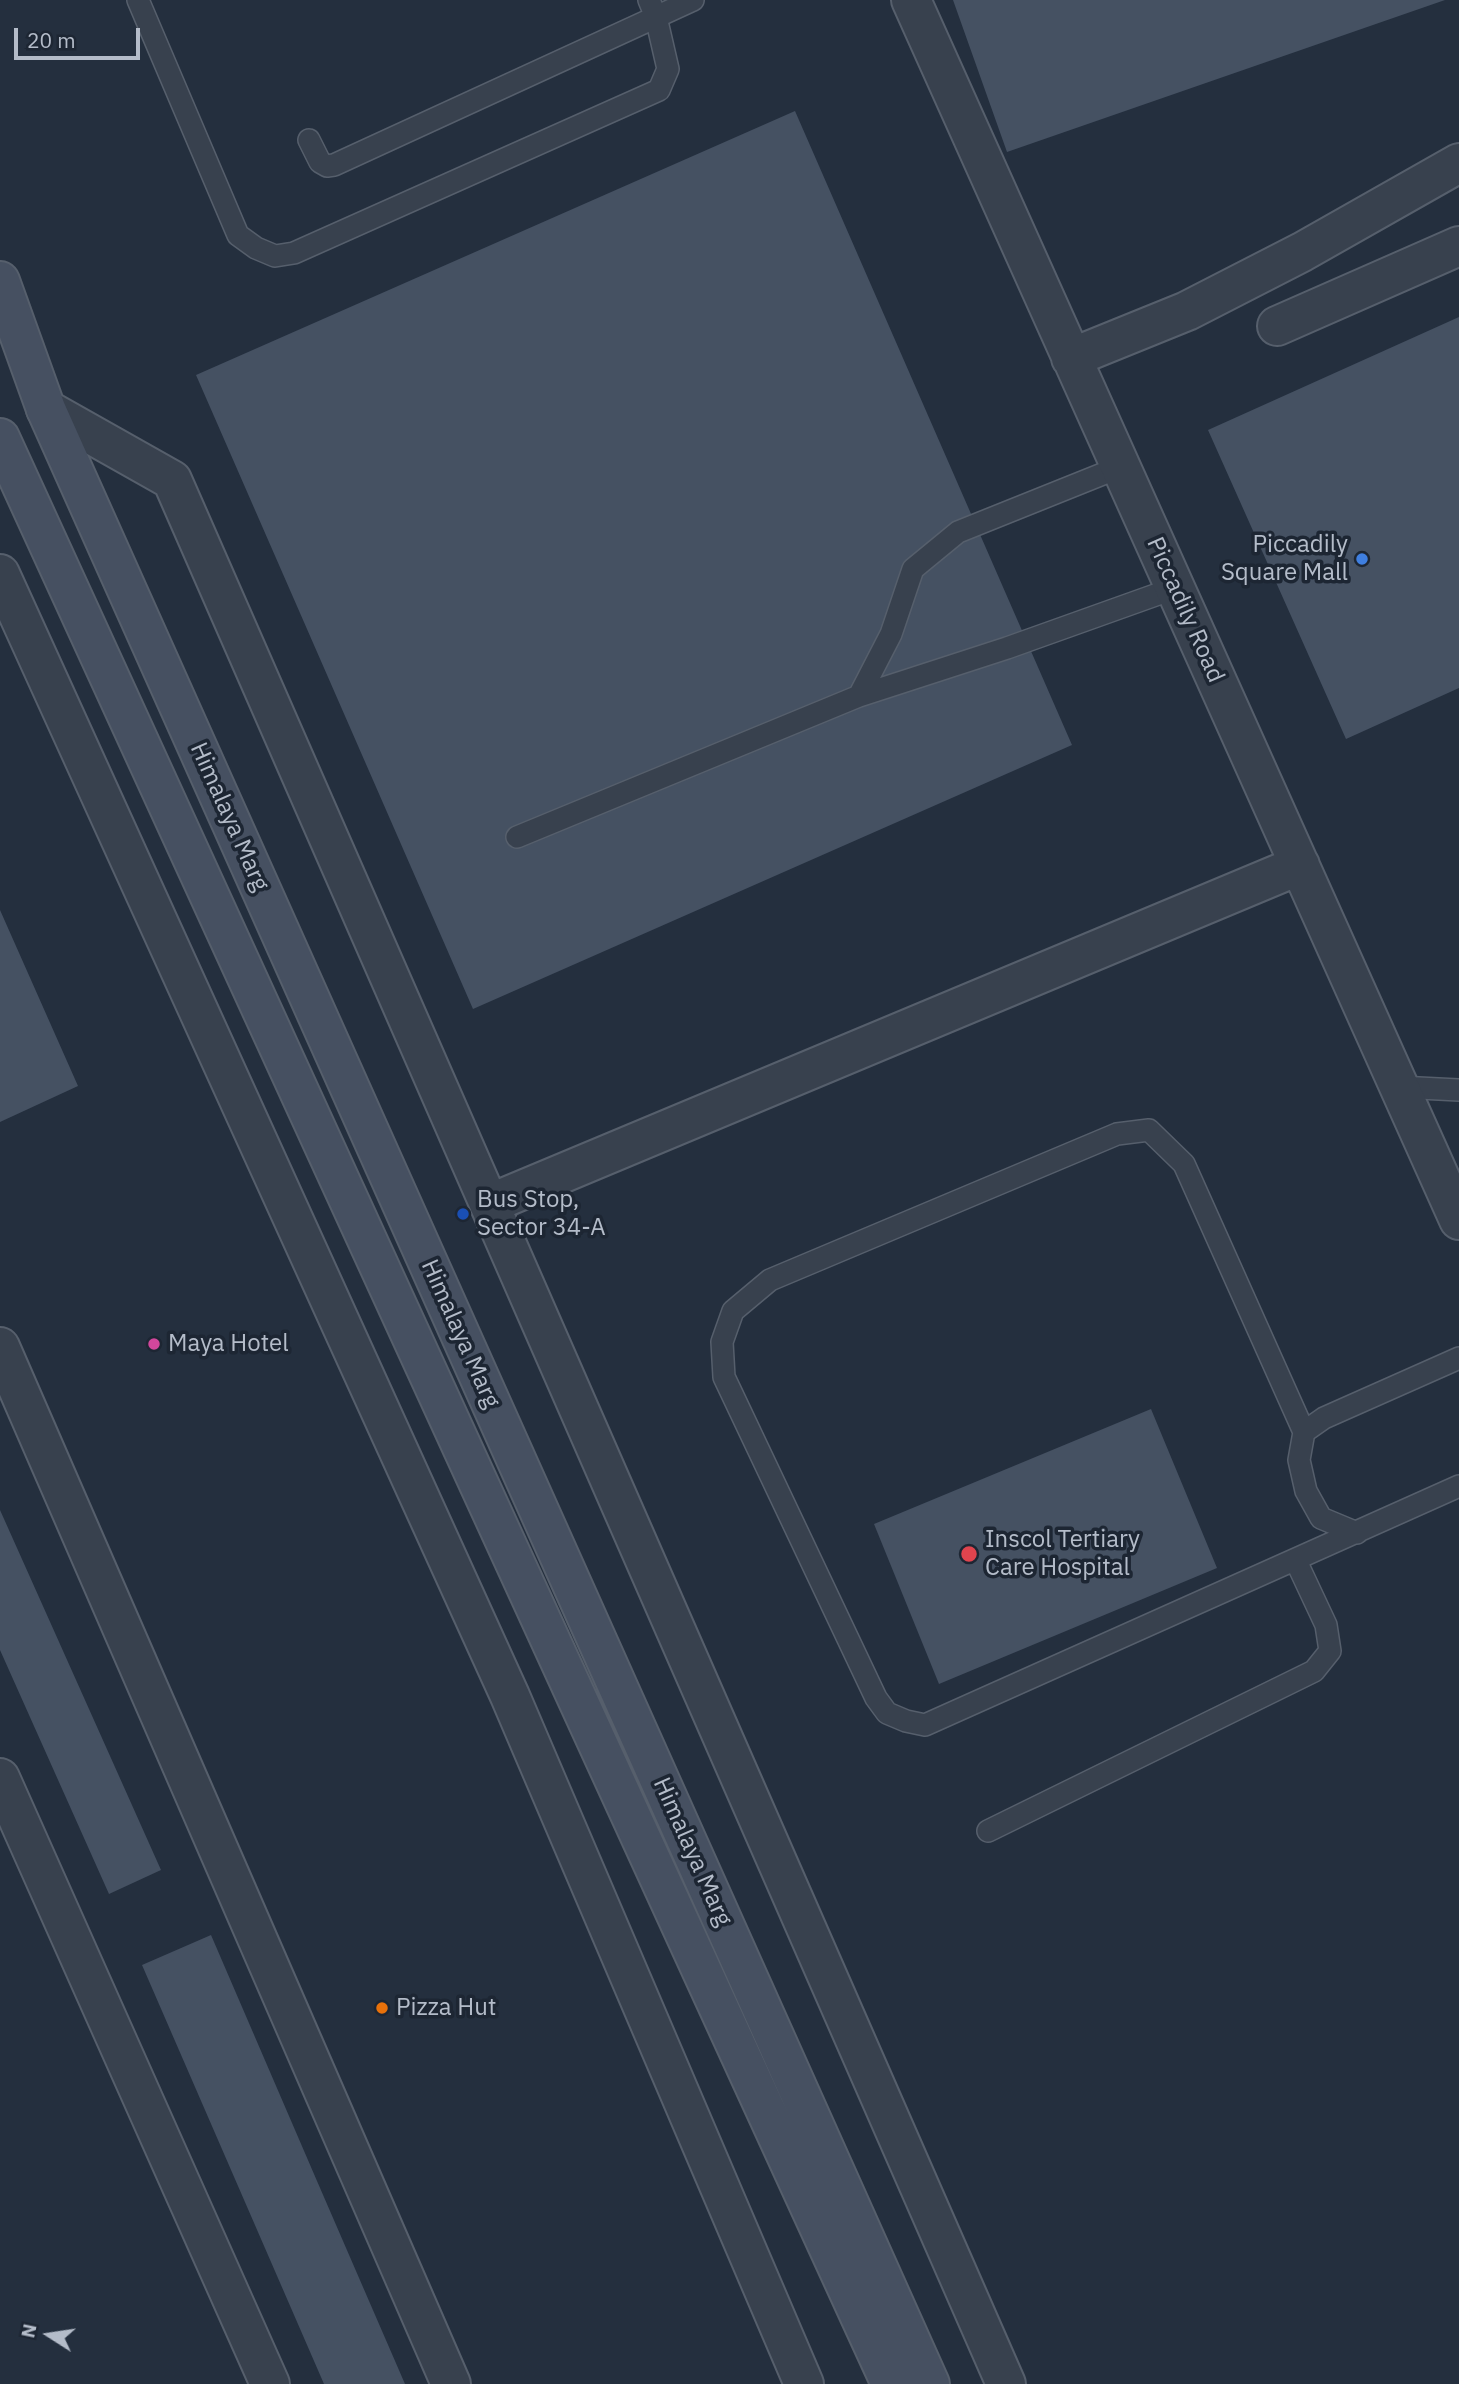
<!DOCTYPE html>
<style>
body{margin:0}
#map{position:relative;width:1459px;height:2384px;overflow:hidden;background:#242f3e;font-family:"IBM Plex Sans",sans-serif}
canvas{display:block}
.north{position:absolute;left:14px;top:2300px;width:70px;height:70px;-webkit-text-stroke:5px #1d2633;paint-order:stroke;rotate:282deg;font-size:19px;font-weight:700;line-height:28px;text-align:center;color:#b4bcc9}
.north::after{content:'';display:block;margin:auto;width:24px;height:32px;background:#b4bcc9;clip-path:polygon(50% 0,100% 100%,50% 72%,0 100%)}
.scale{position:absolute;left:14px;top:28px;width:126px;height:32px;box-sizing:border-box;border:4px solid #b4bcc9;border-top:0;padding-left:9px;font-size:21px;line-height:24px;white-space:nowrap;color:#b4bcc9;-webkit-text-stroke:5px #1d2633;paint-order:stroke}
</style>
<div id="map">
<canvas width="1459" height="2384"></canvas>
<div class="north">N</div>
<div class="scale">20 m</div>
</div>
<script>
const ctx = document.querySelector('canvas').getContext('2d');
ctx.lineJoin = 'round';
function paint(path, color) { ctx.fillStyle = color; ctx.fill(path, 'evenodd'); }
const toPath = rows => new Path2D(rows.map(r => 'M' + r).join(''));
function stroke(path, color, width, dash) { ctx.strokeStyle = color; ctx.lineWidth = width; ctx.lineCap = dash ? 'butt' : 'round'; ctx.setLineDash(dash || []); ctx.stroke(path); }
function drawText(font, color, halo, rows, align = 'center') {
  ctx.font = font + ' "IBM Plex Sans",sans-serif'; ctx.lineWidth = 7; ctx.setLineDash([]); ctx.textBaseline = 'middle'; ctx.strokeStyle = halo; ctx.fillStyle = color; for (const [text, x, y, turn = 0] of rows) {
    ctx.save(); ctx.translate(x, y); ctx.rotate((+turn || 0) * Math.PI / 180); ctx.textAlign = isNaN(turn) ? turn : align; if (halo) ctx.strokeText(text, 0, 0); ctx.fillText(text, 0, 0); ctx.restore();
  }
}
paint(toPath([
 [953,0,1445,0,1007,152],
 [795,111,1072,745,473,1009,196,375],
 [1459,317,1459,688,1346,739,1208,430],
 [0,910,78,1086,0,1122],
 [1151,1409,1217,1568,939,1684,874,1524],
 [0,1510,161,1870,109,1894,0,1650],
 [211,1935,317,2181,405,2384,324,2384,142,1965]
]), '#455162');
const service = toPath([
 [138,0,238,235,256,248,275,256,294,253,659,90,668,69,656,17,649,0],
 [309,140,320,162,327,166,334,165,693,0],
 [859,696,1007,648,1175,588],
 [517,837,859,696,891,634,913,569,958,532,1120,467],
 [1399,1087,1459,1090],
 [1304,1432,1184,1164,1149,1130,1117,1134,770,1280,733,1311,722,1342,724,1377,876,1698,887,1713,906,1721,925,1725,1459,1486],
 [1357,1533,1321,1518,1306,1491,1299,1460,1304,1432,1324,1418,1459,1358],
 [988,1831,1314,1671,1330,1651,1326,1625,1296,1561]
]);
const minor = toPath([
 [911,0,1459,1220],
 [1277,326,1459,246],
 [1071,358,1187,311,1302,252,1459,163],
 [46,409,172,480,1006,2384],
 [0,574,510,1696,804,2384],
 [489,1204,1300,865],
 [0,1347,451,2384],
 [0,1778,270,2384]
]);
const secondary = toPath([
 [0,281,46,409,930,2384],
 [0,438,891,2384]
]);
stroke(service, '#565f6c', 24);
stroke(minor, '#565f6c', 42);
stroke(secondary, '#565f6c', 42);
stroke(service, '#38414e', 21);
stroke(minor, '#38414e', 38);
stroke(secondary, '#465061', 38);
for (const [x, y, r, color] of [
 [1362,559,7,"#3f7fe0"],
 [463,1214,7,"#1a4fb4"],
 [154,1344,7,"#d1479c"],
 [969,1554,9,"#e0444e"],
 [382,2008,7,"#e8710a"]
]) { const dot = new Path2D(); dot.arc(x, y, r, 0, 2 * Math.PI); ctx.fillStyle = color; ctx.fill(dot); stroke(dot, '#1d2633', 2.5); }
drawText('24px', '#b4bcc9', '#1d2633', [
 ["Piccadily",1348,545,"right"],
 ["Square Mall",1348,573,"right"],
 ["Bus Stop,",477,1200],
 ["Sector 34-A",477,1228],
 ["Maya Hotel",168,1344],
 ["Inscol Tertiary",985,1540],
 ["Care Hospital",985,1568],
 ["Pizza Hut",396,2008]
], 'left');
drawText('24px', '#b4bcc9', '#1d2633', [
 ["Piccadily Road",1185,610,66],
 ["Himalaya Marg",229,817,66],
 ["Himalaya Marg",460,1334,66],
 ["Himalaya Marg",692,1852,66]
]);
</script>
